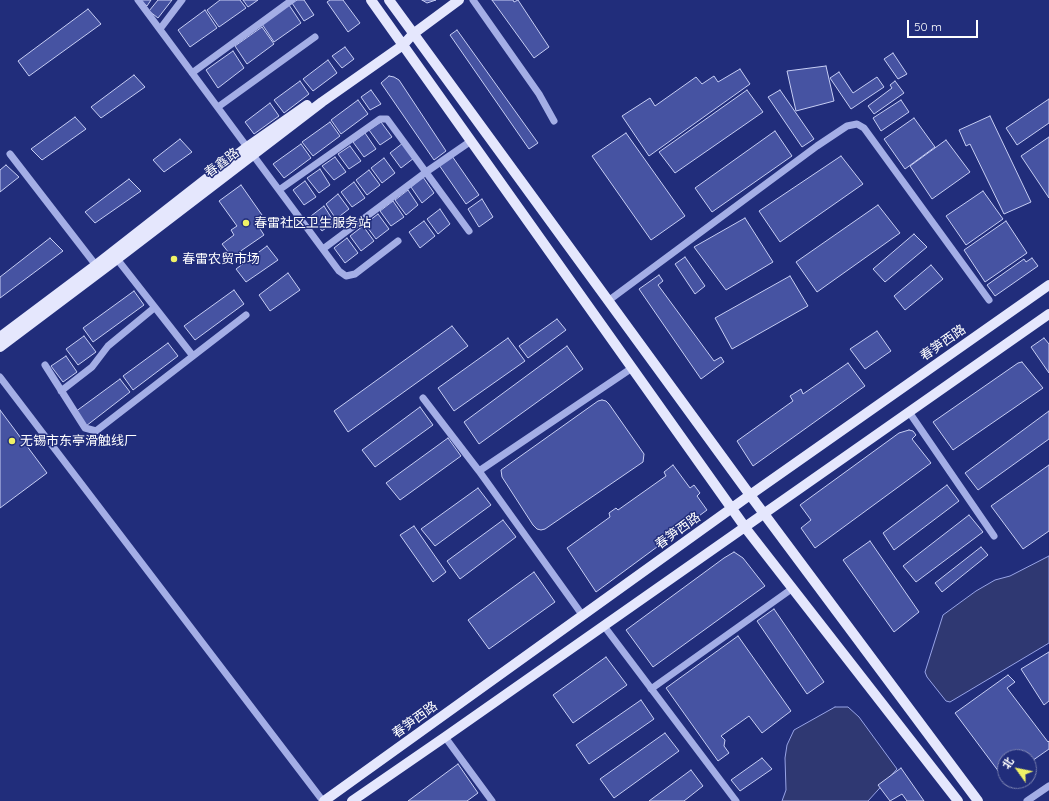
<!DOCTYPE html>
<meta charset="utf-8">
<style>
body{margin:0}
#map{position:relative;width:1049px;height:801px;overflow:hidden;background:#212d7b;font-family:Quicksand,"Noto Sans SC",sans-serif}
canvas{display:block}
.north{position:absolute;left:997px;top:749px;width:40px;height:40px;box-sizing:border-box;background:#212d7b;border:1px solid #7a81b0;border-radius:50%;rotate:303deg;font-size:11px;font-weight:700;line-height:16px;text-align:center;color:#fff}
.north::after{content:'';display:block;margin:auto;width:14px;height:18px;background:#f0f266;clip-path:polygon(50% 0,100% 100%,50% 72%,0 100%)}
.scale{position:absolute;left:907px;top:20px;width:71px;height:18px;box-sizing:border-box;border:2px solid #fff;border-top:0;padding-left:5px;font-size:12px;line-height:14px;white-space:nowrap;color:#fff;-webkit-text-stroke:3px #212d7b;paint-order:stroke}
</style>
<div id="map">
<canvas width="1049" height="801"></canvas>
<div class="north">北</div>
<div class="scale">50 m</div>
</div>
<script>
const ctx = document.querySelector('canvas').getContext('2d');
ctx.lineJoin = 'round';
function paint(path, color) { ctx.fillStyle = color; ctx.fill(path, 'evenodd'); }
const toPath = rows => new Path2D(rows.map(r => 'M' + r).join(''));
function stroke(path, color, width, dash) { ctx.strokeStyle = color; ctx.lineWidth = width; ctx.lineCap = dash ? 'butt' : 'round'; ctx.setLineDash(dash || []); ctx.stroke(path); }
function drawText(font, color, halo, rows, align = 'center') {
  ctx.font = font + ' Quicksand,"Noto Sans SC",sans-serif'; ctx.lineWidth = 3; ctx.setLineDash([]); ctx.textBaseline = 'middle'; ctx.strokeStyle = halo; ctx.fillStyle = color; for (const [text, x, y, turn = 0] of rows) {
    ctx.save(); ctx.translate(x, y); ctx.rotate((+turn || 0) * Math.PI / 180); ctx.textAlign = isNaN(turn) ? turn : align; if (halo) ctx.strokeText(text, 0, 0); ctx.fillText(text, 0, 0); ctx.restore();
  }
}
const water = toPath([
 [1049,556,1049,643,950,702,946,701,927,677,925,672,943,615,976,591,995,580,1010,576,1049,556],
 [835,707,848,707,859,717,897,769,868,801,782,801,786,790,785,758,787,745,794,730,835,707]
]);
paint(water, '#2f3872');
stroke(water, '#98a4e7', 1);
const building = toPath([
 [140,0,151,0,147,6,140,0],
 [158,0,172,0,158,18,149,11,158,0],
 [220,0,240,0,246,8,219,27,207,10,220,0],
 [243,0,258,0,248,7,243,0],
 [297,0,304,0,314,15,304,21,292,3,297,0],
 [330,0,343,0,360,23,348,32,327,2,330,0],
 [422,0,436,0,427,3,422,0],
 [492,0,513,0,514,2,518,0,549,47,534,58,492,0],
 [289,5,301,23,274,42,262,24,289,5],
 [88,9,101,24,29,76,18,61,88,9],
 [205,10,217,28,190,47,178,30,205,10],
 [262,27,274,44,247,64,235,46,262,27],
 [457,30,538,143,529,149,450,35,457,30],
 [345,47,354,59,342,68,332,56,345,47],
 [233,51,244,68,218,88,206,70,233,51],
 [893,53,907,74,898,79,884,59,893,53],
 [328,60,337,73,313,91,303,79,328,60],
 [826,66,834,101,796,111,787,71,826,66],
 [740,69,750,84,649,156,622,116,650,98,655,106,696,77,702,84,714,76,718,82,740,69],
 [839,72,853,93,877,77,884,87,851,109,830,78,839,72],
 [134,75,145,87,101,118,91,107,134,75],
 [389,76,394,77,399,80,446,151,434,160,381,83,389,76],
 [300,81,309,94,284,113,274,100,300,81],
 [895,81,904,93,874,114,868,106,892,88,890,85,895,81],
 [371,90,381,104,370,110,361,97,371,90],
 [747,90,763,112,675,173,659,152,747,90],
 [780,90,814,139,802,147,768,97,780,90],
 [1049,99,1049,123,1017,145,1006,128,1049,99],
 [358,100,368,114,341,134,331,120,358,100],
 [901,100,909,112,881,131,873,118,901,100],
 [270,103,279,116,254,134,245,122,270,103],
 [990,116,1031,202,1004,214,970,144,966,146,959,130,990,116],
 [75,117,86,129,42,160,31,149,75,117],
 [914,118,935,147,905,169,884,139,914,118],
 [330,122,340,136,313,156,302,142,330,122],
 [381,122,392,137,380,145,369,130,381,122],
 [775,131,792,156,712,212,695,188,775,131],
 [365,133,376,149,364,157,353,142,365,133],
 [626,133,685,216,651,240,592,156,626,133],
 [1049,137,1049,198,1021,156,1049,137],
 [180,139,192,152,164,172,153,160,180,139],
 [946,140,970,172,932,199,910,166,946,140],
 [403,143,414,158,401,168,390,153,403,143],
 [301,144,311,158,284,178,273,164,301,144],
 [350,146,361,161,349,169,338,154,350,146],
 [452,156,479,195,466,204,439,165,452,156],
 [841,156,863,184,780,242,759,211,841,156],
 [335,157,346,172,334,180,322,166,335,157],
 [384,158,395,173,382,183,371,168,384,158],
 [6,165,19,177,0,192,0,170,6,165],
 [320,169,330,185,319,193,307,178,320,169],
 [369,170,380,185,367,195,356,180,369,170],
 [423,177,434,193,422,203,411,187,423,177],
 [129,179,141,191,95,223,85,212,129,179],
 [305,181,316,197,304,205,293,190,305,181],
 [354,182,365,198,352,207,341,192,354,182],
 [241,185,262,215,255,221,264,235,232,257,222,244,234,235,231,230,237,226,219,201,241,185],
 [408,190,418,205,406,215,395,200,408,190],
 [983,191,1003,219,966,245,946,216,983,191],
 [338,194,349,209,336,219,326,204,338,194],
 [482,199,493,217,479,227,468,209,482,199],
 [393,201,404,217,391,226,380,211,393,201],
 [878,205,900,233,817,292,796,262,878,205],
 [324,206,334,222,322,231,311,216,324,206],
 [440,209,450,224,438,234,427,219,440,209],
 [378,214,389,229,376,239,365,224,378,214],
 [745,218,773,262,726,290,694,247,745,218],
 [424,221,435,236,420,248,409,232,424,221],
 [1006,221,1027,253,985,282,964,250,1006,221],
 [363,226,374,241,361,251,350,236,363,226],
 [914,234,927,247,885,282,873,269,914,234],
 [50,238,63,251,0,298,0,277,50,238],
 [347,238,358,253,345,263,334,248,347,238],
 [267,246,278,260,246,282,236,269,267,246],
 [685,257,705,286,695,294,675,264,685,257],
 [1032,258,1038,266,995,296,987,285,1024,259,1026,262,1032,258],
 [931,265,943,279,905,310,894,296,931,265],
 [288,273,300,290,270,311,259,295,288,273],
 [659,275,663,281,658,285,714,361,721,357,724,362,701,379,639,289,659,275],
 [790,276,808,306,732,349,715,318,790,276],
 [234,290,244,304,195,340,184,326,234,290],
 [134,291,144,305,93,342,83,328,134,291],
 [557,319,566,330,528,358,519,346,557,319],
 [452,326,468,346,348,432,334,411,452,326],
 [877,331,891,351,865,369,850,349,877,331],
 [84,336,96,352,78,365,66,349,84,336],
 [508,338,525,361,454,411,438,388,508,338],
 [1044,338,1049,344,1049,373,1031,347,1044,338],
 [168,343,178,356,133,390,123,376,168,343],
 [567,346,583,369,479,444,464,422,567,346],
 [66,356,77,372,63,382,51,366,66,356],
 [1022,362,1043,388,953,450,933,422,1018,363,1022,362],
 [848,363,865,386,753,466,737,441,793,401,790,396,801,389,803,394,848,363],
 [120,379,130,392,86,426,75,412,120,379],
 [602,400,606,401,609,404,644,454,643,462,545,529,541,530,537,529,533,525,502,477,501,470,598,401,602,400],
 [420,407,433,425,375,467,362,450,420,407],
 [0,410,47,473,0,508,0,410],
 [1049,411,1049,439,978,490,965,473,1049,411],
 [909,430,913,431,916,435,912,439,931,463,815,548,801,528,811,520,800,505,899,433,909,430],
 [448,438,461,456,400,500,386,483,448,438],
 [673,465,690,488,694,485,700,493,697,496,707,510,596,592,567,548,610,517,609,513,616,508,618,510,666,476,664,472,673,465],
 [1049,465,1049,531,1023,549,991,506,1049,465],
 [947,485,959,501,894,550,883,533,947,485],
 [478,488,491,505,435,546,421,529,478,488],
 [969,515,983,532,916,582,903,566,969,515],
 [503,520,516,537,460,579,447,561,503,520],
 [414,526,446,572,433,582,400,535,414,526],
 [870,541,919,612,894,632,843,560,870,541],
 [981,547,988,555,942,592,935,583,981,547],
 [734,552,743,558,765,586,653,667,626,630,724,558,734,552],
 [534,572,555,602,489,649,468,620,534,572],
 [774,609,824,682,807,694,757,621,774,609],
 [738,636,791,711,762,733,749,716,721,736,725,740,724,746,729,753,718,761,666,688,738,636],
 [1049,652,1049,701,1044,705,1021,669,1049,652],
 [606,657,627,685,573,723,553,695,606,657],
 [1008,675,1015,682,1007,688,1048,742,1049,741,1049,749,1029,763,1029,757,1005,757,1005,780,955,713,1008,675],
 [641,700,654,719,589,764,576,745,641,700],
 [665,733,679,751,614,798,600,779,665,733],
 [762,758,772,769,740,791,731,780,762,758],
 [458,764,478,793,467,801,408,801,458,764],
 [901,768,924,801,907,801,902,794,890,801,878,785,901,768],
 [691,770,703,786,684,801,649,801,691,770]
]);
paint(building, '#4653a2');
stroke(building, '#c7cef4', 1);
stroke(toPath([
 [138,0,339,271,346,276,355,274,398,241],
 [473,0,539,94,554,121],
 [160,29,182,0],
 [192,73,292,0],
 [218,107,315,37],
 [10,154,98,268],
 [279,190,380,119,387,119,469,231],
 [323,249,426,172,471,141],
 [117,259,193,356],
 [608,301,817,146,847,126,857,124,864,128,989,300],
 [45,365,85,428,96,431,246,315],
 [0,377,323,801],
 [61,391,92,367,108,346,154,308],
 [423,398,479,471,583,616],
 [909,412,994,536],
 [479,471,632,368],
 [604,626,736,801],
 [651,689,793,588],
 [445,737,492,801],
 [1027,801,1049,786]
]), '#a4aee6', 7);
stroke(toPath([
 [371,0,747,530,958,801],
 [389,0,750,495,978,801],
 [0,337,96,265,247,147,307,105],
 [0,347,117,259,322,102,403,45,413,34,459,0],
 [324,801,750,495,1049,285],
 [352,801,445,737,1049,314]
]), '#e5e7fd', 10);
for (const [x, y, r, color] of [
 [246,223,4,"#f0f266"],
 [174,259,4,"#f0f266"],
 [12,441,4,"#f0f266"]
]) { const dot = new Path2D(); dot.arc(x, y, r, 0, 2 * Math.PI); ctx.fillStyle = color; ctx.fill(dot); stroke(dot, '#212d7b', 1.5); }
drawText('13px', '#fff', '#212d7b', [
 ["春鑫路",222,163,-37],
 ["春笋西路",943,343,-35],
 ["春笋西路",678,531,-36],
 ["春笋西路",415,720,-36]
]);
drawText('13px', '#fff', '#212d7b', [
 ["春雷社区卫生服务站",254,223],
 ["春雷农贸市场",182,259],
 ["无锡市东亭滑触线厂",20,441]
], 'left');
</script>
